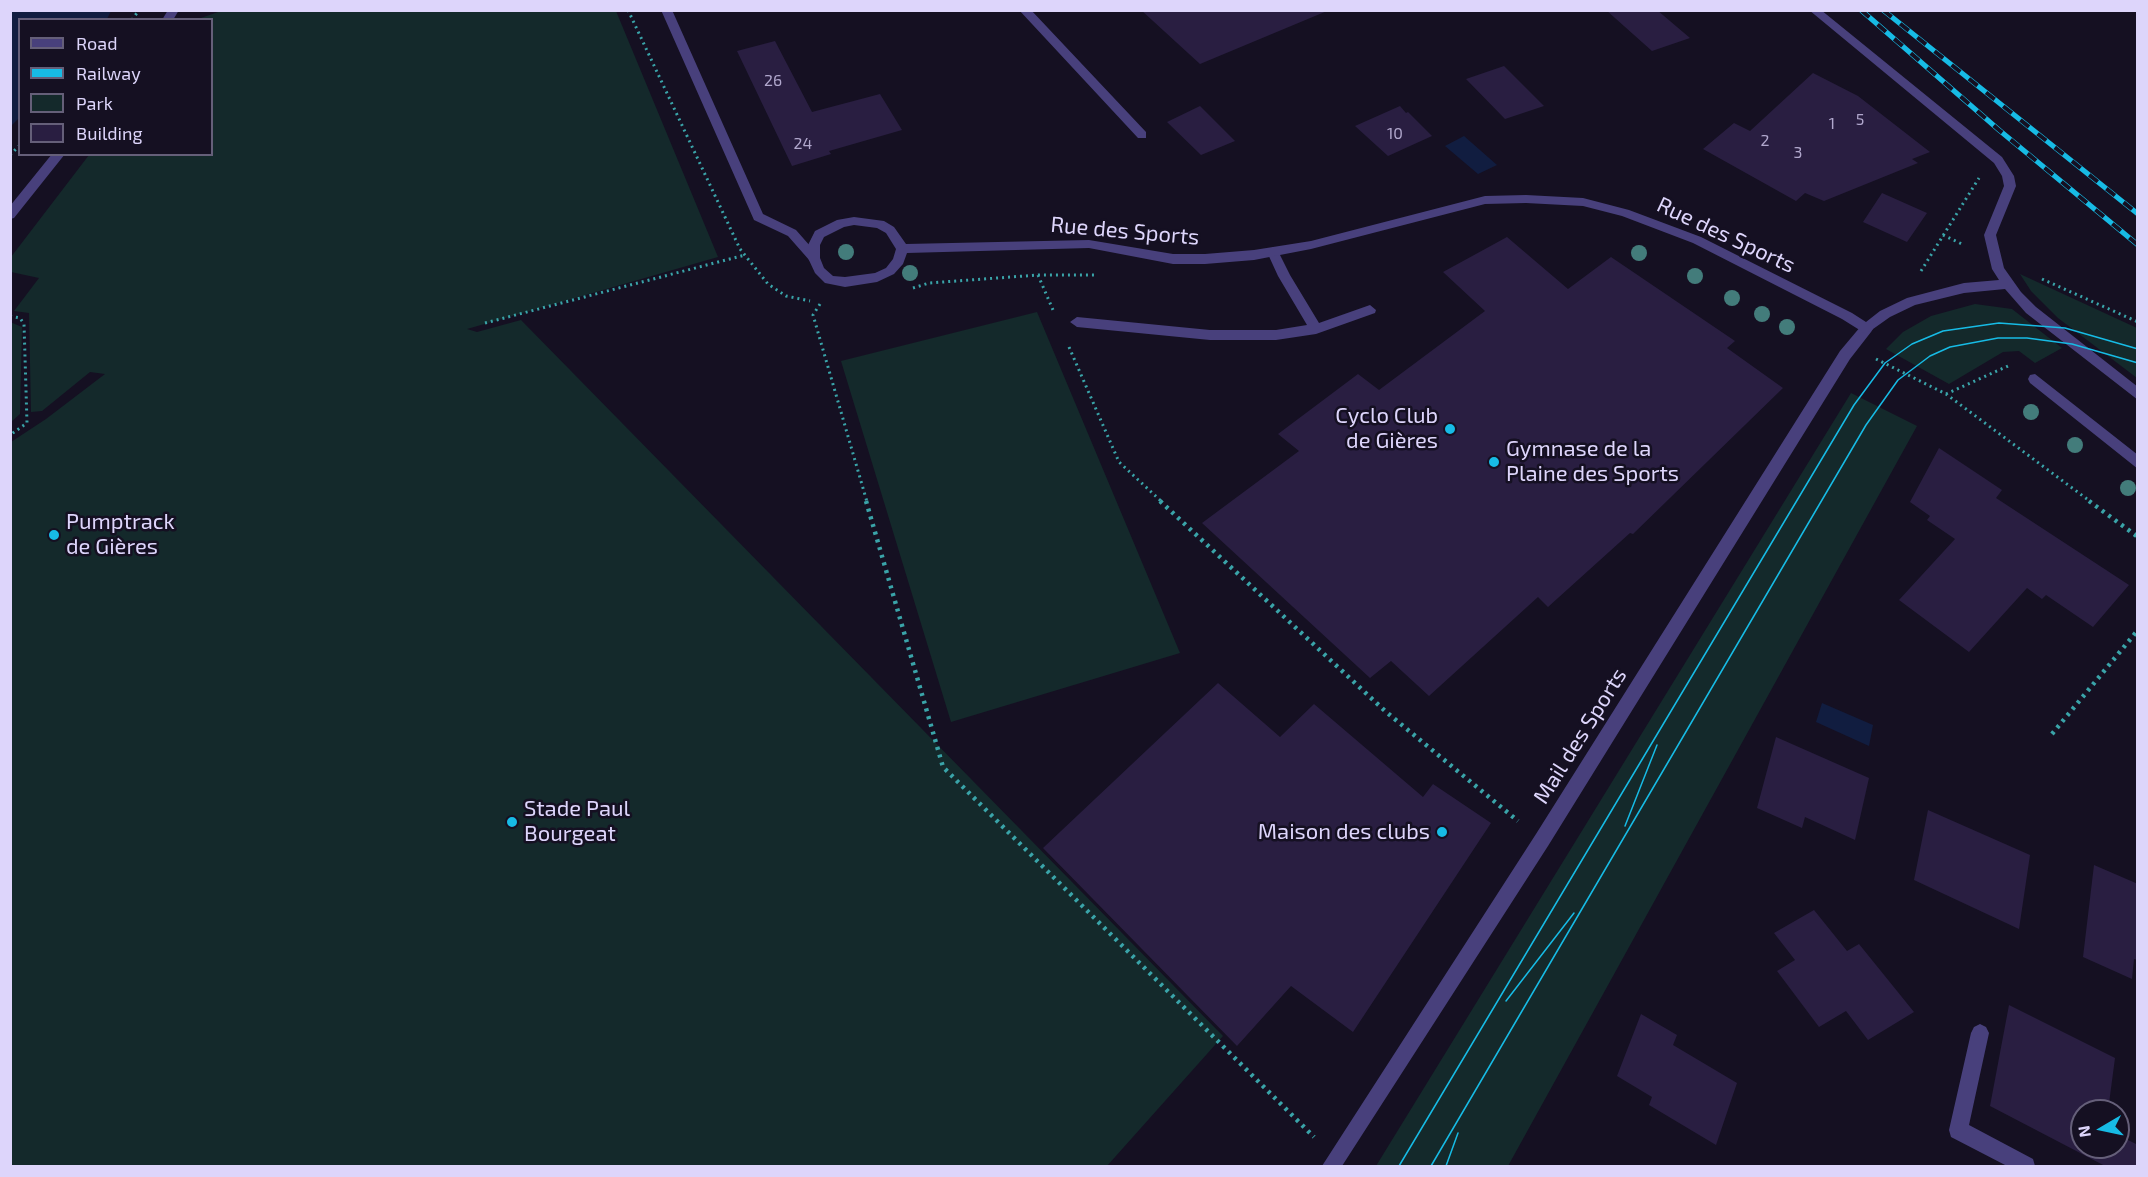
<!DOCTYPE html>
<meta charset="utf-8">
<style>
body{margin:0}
#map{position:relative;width:2148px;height:1177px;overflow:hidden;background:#151022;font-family:"Exo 2",sans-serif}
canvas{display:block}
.frame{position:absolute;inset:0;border:12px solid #ddd5fb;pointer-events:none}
.legend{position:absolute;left:18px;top:18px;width:195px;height:138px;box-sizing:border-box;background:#151022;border:2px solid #655f79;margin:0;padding:8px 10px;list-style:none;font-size:18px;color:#ddd5fb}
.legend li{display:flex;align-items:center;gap:12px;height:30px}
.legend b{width:30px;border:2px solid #655f79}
.north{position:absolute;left:2070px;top:1099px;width:60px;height:60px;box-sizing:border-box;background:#151022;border:2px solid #655f79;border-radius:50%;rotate:261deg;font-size:16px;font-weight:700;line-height:24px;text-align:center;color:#ddd5fb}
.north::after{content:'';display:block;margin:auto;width:21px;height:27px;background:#17bbe5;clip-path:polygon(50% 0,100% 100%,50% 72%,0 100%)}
</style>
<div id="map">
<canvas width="2148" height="1177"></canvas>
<div class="frame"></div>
<ul class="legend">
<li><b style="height:8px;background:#48407c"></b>Road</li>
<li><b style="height:8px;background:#17bbe5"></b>Railway</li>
<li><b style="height:16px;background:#14292b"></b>Park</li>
<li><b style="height:16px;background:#291e41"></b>Building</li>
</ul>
<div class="north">N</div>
</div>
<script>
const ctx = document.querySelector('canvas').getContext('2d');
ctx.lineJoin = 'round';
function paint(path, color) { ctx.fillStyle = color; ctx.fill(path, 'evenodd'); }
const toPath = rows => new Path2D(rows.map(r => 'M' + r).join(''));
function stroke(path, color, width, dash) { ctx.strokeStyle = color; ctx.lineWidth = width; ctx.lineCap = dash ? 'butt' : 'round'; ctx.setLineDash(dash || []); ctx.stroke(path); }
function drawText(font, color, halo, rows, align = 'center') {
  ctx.font = font + ' "Exo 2",sans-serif'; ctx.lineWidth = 5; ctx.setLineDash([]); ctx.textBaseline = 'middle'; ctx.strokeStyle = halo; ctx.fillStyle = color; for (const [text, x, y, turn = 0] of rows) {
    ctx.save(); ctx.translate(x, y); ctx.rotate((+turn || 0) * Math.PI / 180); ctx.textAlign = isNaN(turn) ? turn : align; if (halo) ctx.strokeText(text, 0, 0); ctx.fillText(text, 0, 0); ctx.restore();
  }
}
paint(toPath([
 [221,11,616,11,718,257,467,329,477,332,521,320,1223,1036,1107,1166,11,1166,11,442,46,419,105,374,90,372,42,411,31,412,29,313,14,311,39,278,11,272,11,257,89,155,212,154,212,20,198,19],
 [2020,274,2137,328,2137,378,2058,318,2031,291],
 [1975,304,2012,309,2062,348,2035,363,2019,351,2003,352,1949,384,1886,349,1903,332,1931,316],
 [1037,312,1180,653,951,722,841,361],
 [10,322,22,327,20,414,11,422],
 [1851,393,1917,426,1508,1166,1376,1166]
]), '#14292b');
paint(toPath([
 [11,10,111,11,107,19,20,20,19,118,11,126],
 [1464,136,1497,165,1478,174,1445,146],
 [1822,703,1873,725,1869,746,1816,722]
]), '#111d40');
paint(toPath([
 [1141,10,1327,10,1327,11,1200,64],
 [1606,10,1657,10,1690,38,1652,51],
 [775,41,812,112,880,94,902,130,829,151,831,154,792,166,737,51],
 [1504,66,1544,106,1505,119,1466,79],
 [1813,73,1858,96,1930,152,1912,159,1918,163,1824,201,1805,193,1796,201,1703,149,1734,123,1750,131],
 [1200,106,1235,141,1201,155,1167,122],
 [1400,106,1406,113,1408,112,1432,136,1388,156,1355,126],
 [1882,193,1927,213,1907,242,1863,222],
 [1507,237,1568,289,1611,257,1735,341,1727,348,1783,388,1633,534,1630,533,1548,607,1538,597,1429,696,1391,661,1370,678,1202,523,1299,451,1278,434,1358,374,1379,390,1485,311,1443,272],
 [1939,448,2002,490,1996,498,2129,585,2093,627,2046,595,2042,599,2027,588,1969,652,1899,600,1955,539,1927,520,1930,516,1910,502],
 [1218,683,1280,737,1314,704,1423,797,1433,784,1491,823,1353,1032,1291,986,1237,1046,1043,848],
 [1776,737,1869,778,1855,840,1805,817,1802,828,1757,808],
 [1928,810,2030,855,2019,929,1914,880],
 [2094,865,2138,884,2138,960,2134,959,2132,979,2083,957],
 [1814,910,1847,951,1859,944,1914,1012,1868,1040,1846,1011,1819,1027,1777,971,1795,960,1774,933],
 [2009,1005,2115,1058,2108,1111,2082,1111,2082,1147,2118,1147,2118,1135,2138,1145,2138,1167,2107,1167,1990,1106],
 [1641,1014,1677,1035,1673,1045,1737,1083,1716,1145,1649,1105,1652,1097,1617,1076]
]), '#291e41');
stroke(toPath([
 [628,10,740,249,768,284,786,296,810,301],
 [132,20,139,10],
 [10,155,20,145],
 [1943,235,1964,245],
 [1921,271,1979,178],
 [1038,275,1053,310],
 [2042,279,2138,322],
 [913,288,929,283,1038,275,1096,275],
 [820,304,813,315,867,502],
 [10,316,20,318,24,324,27,423,10,435],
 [485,323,745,255],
 [1069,347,1119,462,1162,502],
 [1876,359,1946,394,2091,502],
 [1946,394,2008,366]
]), '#3aa4a9', 3, [2, 4]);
stroke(toPath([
 [866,501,943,767,1314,1137],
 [1160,501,1385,711,1518,821],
 [2089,501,2138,537],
 [2052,734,2138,630]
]), '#3aa4a9', 4.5, [3, 5]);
paint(toPath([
 [661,10,672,10,763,214,796,230,818,255,820,258,818,261,810,261,788,236,754,220,661,10],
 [1273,247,1277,249,1290,275,1319,323,1370,305,1376,310,1375,313,1316,334,1276,340,1210,340,1077,327,1070,322,1077,317,1210,330,1276,330,1307,325,1278,276,1267,252,1273,247],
 [1866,324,1871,326,1873,329,1871,332,1850,359,1548,846,1342,1166,1322,1166,1536,834,1840,351,1861,326,1866,324],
 [2035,374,2138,455,2138,469,2030,383,2028,379,2030,375,2035,374],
 [1980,1024,1986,1027,1989,1033,1969,1125,2033,1159,2035,1166,2007,1166,1951,1137,1949,1130,1971,1033,1974,1027,1980,1024]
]), '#48407c');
paint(toPath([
 [168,10,179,10,173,20,162,20,168,10],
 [1019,10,1031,10,1146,132,1146,138,1138,138,1019,10],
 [1809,10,1821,10,2002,157,2014,176,2016,186,1996,235,2004,268,2021,292,2036,307,2138,387,2138,400,2026,313,2005,289,1964,293,1915,305,1890,317,1866,334,1842,319,1693,243,1622,216,1583,206,1526,203,1485,204,1311,249,1254,260,1205,264,1173,264,1089,248,907,253,903,264,894,274,877,282,845,287,825,283,815,273,808,258,808,245,815,231,837,220,854,217,884,221,894,227,906,244,1089,240,1173,254,1205,254,1254,250,1311,241,1485,196,1526,195,1583,198,1629,210,1701,237,1852,313,1866,322,1880,311,1907,298,1964,283,1999,280,1992,269,1984,235,2004,186,2002,176,1994,163,1809,10],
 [854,225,877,228,886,233,896,249,893,259,886,268,875,273,845,277,833,276,824,268,820,258,820,245,824,237,844,227,854,225],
 [52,154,65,154,14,218,10,219,10,206,52,154]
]), '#48407c');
stroke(toPath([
 [1625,826,1657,745],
 [1506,1001,1574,913],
 [1399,1166,1854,405,1885,363,1912,344,1943,331,1999,323,2065,328,2138,349],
 [1431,1166,1866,425,1898,380,1930,356,1950,347,1998,338,2027,338,2072,344,2138,363],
 [1446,1166,1458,1133]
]), '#17bbe5', 1.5);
const rail = toPath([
 [1861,10,1999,130,2138,245],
 [1883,10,2138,214]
]);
stroke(rail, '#17bbe5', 5);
stroke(rail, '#151022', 4, [11]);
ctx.fillStyle = '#437c7b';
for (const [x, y] of [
 [846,252],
 [1639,253],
 [910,273],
 [1695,276],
 [1732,298],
 [1762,314],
 [1787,327],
 [2031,412],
 [2075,445],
 [2128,488]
]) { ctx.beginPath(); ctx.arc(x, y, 8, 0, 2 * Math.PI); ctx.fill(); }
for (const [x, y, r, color] of [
 [1450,429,6,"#17bbe5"],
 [1494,462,6,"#17bbe5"],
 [54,535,6,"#17bbe5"],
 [512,822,6,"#17bbe5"],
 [1442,832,6,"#17bbe5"]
]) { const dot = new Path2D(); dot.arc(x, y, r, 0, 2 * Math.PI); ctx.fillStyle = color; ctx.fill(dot); stroke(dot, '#151022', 2); }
drawText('16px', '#b0a7cc', null, [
 ["26",773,81],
 ["5",1860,120],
 ["1",1832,124],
 ["10",1395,134],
 ["2",1765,141],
 ["24",803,144],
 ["3",1798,153]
]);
drawText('22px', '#ddd5fb', '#151022', [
 ["Rue des Sports",1125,231,5],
 ["Rue des Sports",1726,235,25],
 ["Mail des Sports",1580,736,-58]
]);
drawText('22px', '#ddd5fb', '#151022', [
 ["Cyclo Club",1438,416,"right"],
 ["de Gières",1438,441,"right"],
 ["Gymnase de la",1506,449],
 ["Plaine des Sports",1506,474],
 ["Pumptrack",66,522],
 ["de Gières",66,547],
 ["Stade Paul",524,809],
 ["Bourgeat",524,834],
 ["Maison des clubs",1430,832,"right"]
], 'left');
</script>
